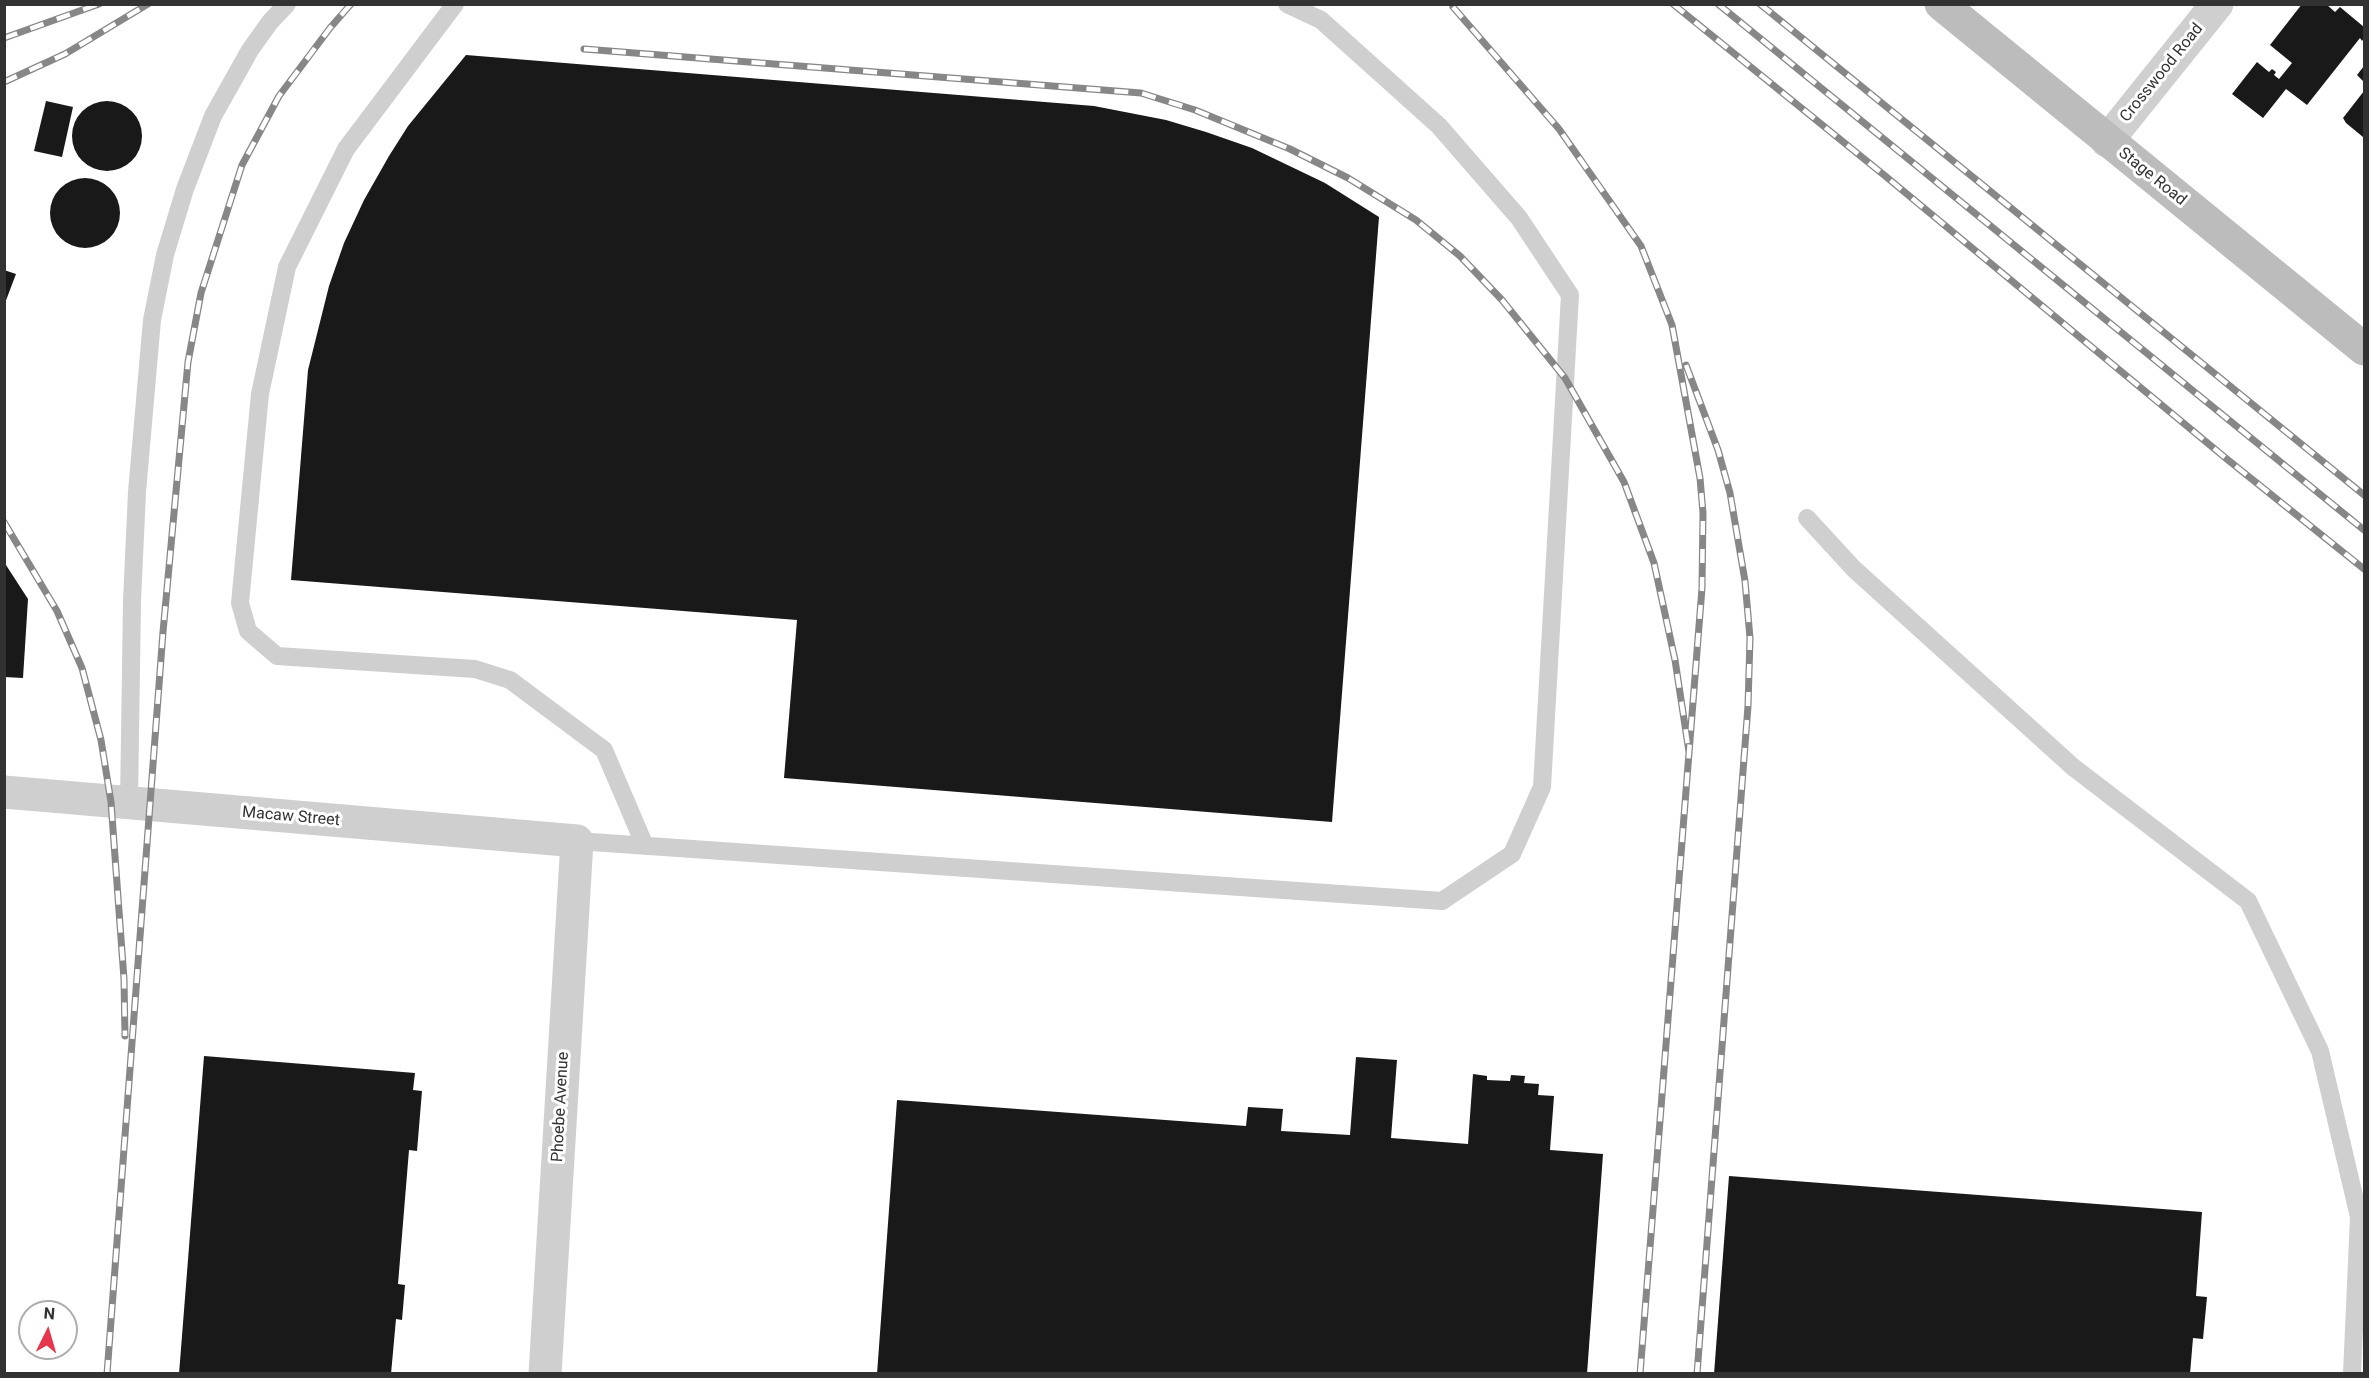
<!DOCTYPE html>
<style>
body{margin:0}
#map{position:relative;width:2369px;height:1378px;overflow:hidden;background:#fff;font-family:Roboto,sans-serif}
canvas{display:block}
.frame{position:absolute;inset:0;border:6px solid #323232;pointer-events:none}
.north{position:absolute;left:18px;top:1300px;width:60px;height:60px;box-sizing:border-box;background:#fff;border:2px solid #adadad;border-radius:50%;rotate:5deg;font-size:16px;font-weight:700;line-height:24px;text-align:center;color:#323232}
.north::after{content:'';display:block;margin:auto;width:21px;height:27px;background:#e7354d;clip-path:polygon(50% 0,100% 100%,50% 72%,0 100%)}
</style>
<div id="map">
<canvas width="2369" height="1378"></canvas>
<div class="frame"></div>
<div class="north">N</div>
</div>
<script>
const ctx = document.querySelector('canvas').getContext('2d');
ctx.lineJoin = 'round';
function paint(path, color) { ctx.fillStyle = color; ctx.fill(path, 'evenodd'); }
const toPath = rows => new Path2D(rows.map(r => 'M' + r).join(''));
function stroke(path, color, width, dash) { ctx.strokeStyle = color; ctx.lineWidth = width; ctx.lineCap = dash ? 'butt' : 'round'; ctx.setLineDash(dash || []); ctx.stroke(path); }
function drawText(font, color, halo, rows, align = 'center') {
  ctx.font = font + ' Roboto,sans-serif'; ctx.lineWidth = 6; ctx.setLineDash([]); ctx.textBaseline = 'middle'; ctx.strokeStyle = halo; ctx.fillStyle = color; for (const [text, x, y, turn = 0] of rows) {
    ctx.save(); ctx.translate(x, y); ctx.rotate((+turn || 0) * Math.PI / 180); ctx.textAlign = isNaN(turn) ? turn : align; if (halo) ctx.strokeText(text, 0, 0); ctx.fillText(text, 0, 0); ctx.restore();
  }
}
paint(toPath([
 [2302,4,2326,4,2335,12,2340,7,2364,27,2364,38,2362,41,2360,38,2307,105,2286,89,2263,118,2232,94,2257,62,2269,72,2272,69,2276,72,2274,75,2279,79,2292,63,2270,45],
 [466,55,1094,106,1166,120,1206,132,1252,148,1325,183,1379,217,1332,822,784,778,797,620,291,580,308,370,329,286,344,243,364,200,389,156,408,126],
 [2364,66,2364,82,2357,75],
 [2364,91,2364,135,2363,137,2346,123,2343,118],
 '72 136a35 35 0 1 1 70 0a35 35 0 1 1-70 0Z',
 [46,101,73,107,62,157,34,151],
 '50 213a35 35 0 1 1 70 0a35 35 0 1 1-70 0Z',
 [4,270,16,274,5,303,4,303],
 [4,562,28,599,23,678,4,677],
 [204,1056,415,1073,413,1090,422,1091,417,1151,409,1150,398,1284,405,1285,402,1320,396,1319,391,1374,179,1374],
 [1356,1057,1397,1060,1391,1138,1468,1144,1473,1074,1487,1076,1487,1080,1510,1081,1511,1075,1525,1076,1524,1083,1539,1084,1538,1095,1554,1096,1550,1150,1603,1154,1587,1374,877,1374,897,1100,1246,1126,1248,1107,1283,1109,1281,1131,1350,1135],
 [1729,1176,2202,1212,2196,1296,2207,1297,2203,1339,2193,1338,2190,1374,1714,1374]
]), '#191919');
stroke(toPath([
 [455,4,346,149,287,267,260,394,240,603,248,631,277,656,475,669,510,680,604,750,645,846],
 [1807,518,1854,569,2073,767,2248,901,2320,1051,2359,1217,2352,1374],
 [129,803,132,601,137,492,152,320,165,255,185,189,213,116,250,50,270,22,287,4],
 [577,841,1442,901,1512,854,1542,787,1570,295,1519,218,1439,126,1321,20,1287,4]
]), '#cfcfcf', 18);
stroke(toPath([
 [2107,141,2217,4],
 [4,792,577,841,545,1374]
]), '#cfcfcf', 33);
stroke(toPath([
 [1941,4,2364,349]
]), '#bcbcbc', 33);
const rail = toPath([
 [1673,4,1884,175,2228,460,2364,569],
 [1718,4,2364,530],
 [1760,4,2364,495],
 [1453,7,1559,129,1641,246,1672,325,1700,478,1703,513,1702,588,1640,1374],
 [4,38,99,4],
 [584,49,1141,93,1195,110,1290,149,1348,178,1416,220,1460,256,1502,300,1565,378,1624,482,1654,563,1675,660,1689,752],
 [4,82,65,54,148,4],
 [1686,365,1718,450,1730,493,1745,581,1750,638,1748,706,1697,1374],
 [4,522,57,611,82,668,101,740,111,802,124,979,125,1036],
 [107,1374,163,632,188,362,201,293,242,165,279,96,330,28,351,4]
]);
stroke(rail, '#878787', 7);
stroke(rail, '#fff', 4.5, [14]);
drawText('16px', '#323232', '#fff', [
 ["Crosswood Road",2162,73,-51],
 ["Stage Road",2152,177,39],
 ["Macaw Street",291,817,5],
 ["Phoebe Avenue",561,1107,-87]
]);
</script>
